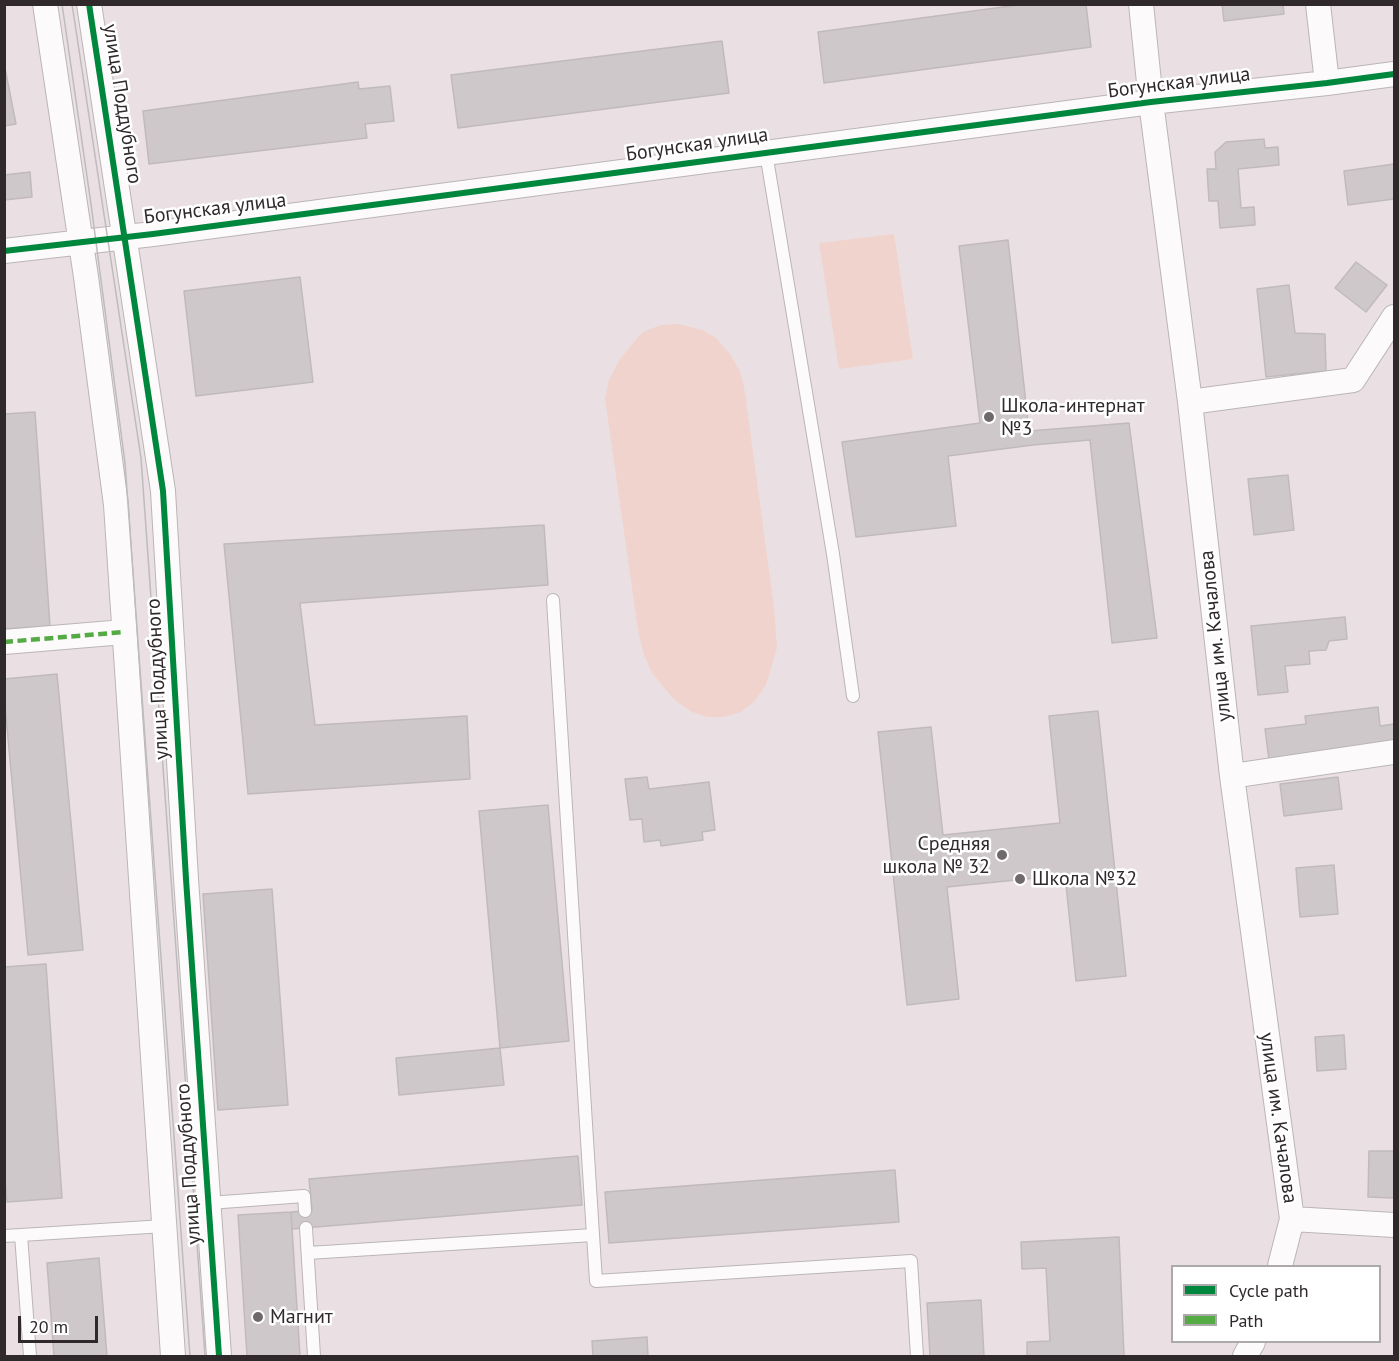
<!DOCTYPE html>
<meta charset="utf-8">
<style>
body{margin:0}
#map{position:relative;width:1399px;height:1361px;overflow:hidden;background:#eae0e3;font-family:"PT Sans",sans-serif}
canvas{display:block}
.frame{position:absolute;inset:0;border:6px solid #2f292b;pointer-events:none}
.legend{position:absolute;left:1171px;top:1265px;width:210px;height:78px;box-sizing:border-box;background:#fff;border:2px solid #aca9aa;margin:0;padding:8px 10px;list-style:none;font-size:18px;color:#2f292b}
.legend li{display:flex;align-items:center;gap:12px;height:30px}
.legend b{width:30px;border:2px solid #aca9aa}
.scale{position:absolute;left:18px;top:1316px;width:80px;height:27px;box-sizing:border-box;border:3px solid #2f292b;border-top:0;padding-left:8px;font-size:18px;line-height:21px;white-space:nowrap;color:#2f292b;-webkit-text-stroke:4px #fff;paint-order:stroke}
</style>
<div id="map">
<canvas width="1399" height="1361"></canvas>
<div class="frame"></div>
<ul class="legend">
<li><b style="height:8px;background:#00873e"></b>Cycle path</li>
<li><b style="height:8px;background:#54ab44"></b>Path</li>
</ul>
<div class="scale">20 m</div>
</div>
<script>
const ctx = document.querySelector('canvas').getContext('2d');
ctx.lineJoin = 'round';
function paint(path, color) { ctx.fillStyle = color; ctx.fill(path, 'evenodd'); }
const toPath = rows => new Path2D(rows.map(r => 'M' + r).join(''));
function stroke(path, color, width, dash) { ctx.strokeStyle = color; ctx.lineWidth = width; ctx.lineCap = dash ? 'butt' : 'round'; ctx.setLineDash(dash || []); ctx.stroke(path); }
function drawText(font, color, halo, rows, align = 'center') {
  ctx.font = font + ' "PT Sans",sans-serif'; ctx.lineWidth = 5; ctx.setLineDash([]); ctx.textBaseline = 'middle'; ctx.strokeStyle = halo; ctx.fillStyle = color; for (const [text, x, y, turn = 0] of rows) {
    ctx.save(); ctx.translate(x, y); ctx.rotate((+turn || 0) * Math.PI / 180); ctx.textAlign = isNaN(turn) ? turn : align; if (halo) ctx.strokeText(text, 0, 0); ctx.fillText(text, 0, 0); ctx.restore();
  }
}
paint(toPath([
 [894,234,913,359,839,369,819,243],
 [679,324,702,330,716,338,731,355,740,372,744,386,774,607,777,648,766,685,754,702,741,712,723,717,707,717,692,712,677,702,663,687,651,671,643,652,638,630,605,399,609,380,619,361,631,345,643,332,661,325]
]), '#f0d3cc');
const building = toPath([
 [1025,4,1086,4,1091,47,824,83,818,32,1025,4],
 [1222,4,1283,4,1284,14,1224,21,1222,4],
 [722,41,729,93,458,128,451,75,722,41],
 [4,63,16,124,4,126,4,63],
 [358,82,359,89,390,86,394,121,365,124,367,138,149,164,143,111,358,82],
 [1264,139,1265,148,1278,147,1279,165,1238,169,1241,208,1254,207,1255,225,1220,228,1218,201,1209,201,1207,169,1216,169,1215,152,1226,142,1264,139],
 [1394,164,1394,199,1348,205,1344,171,1394,164],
 [30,172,32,197,4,200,4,175,30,172],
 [1008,240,1029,431,1129,423,1157,638,1112,643,1090,440,1033,445,948,456,956,526,856,537,842,442,980,423,959,246,1008,240],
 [1356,262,1387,285,1366,312,1335,288,1356,262],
 [300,277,313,382,196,396,184,291,300,277],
 [1289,285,1295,333,1325,334,1326,371,1266,377,1257,289,1289,285],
 [35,412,50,626,4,629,4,414,35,412],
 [1288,475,1294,530,1254,535,1248,479,1288,475],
 [544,525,548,585,300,603,315,725,467,716,470,779,248,794,224,544,544,525],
 [1345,617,1347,639,1329,641,1326,650,1309,651,1310,664,1285,666,1288,692,1258,695,1251,626,1345,617],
 [57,674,83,950,28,955,4,695,4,679,57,674],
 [1378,707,1380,726,1394,724,1394,745,1269,760,1265,729,1306,724,1305,716,1378,707],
 [1098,711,1126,976,1076,981,1065,875,947,887,959,999,907,1005,878,732,931,727,943,835,1060,823,1049,716,1098,711],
 [647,777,649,789,709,782,715,830,702,832,703,840,661,846,660,840,644,842,642,819,630,820,625,779,647,777],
 [1338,777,1342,809,1284,816,1280,784,1338,777],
 [548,805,569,1041,500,1048,479,811,548,805],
 [1334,865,1338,914,1300,917,1296,868,1334,865],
 [272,889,288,1105,218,1110,203,894,272,889],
 [46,964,62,1198,7,1202,4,1168,4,967,46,964],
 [1344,1035,1346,1069,1317,1071,1315,1037,1344,1035],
 [500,1048,504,1085,399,1095,396,1058,500,1048],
 [1369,1151,1394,1151,1394,1198,1368,1197,1369,1151],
 [578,1156,582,1205,292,1229,291,1212,312,1210,309,1179,578,1156],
 [895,1170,899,1222,609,1243,605,1192,895,1170],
 [291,1212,300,1356,247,1356,238,1215,291,1212],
 [1119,1237,1124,1356,1027,1356,1027,1342,1050,1341,1046,1268,1022,1269,1021,1242,1119,1237],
 [99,1258,107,1356,54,1356,47,1263,99,1258],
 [981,1300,984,1356,930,1356,927,1303,981,1300],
 [647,1337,648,1356,593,1356,592,1341,647,1337]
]);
paint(building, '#cec8cb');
stroke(building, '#c0babc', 1.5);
const lane = toPath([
 [766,153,833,554,853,696],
 [553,600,593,1235],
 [209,1203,304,1196,305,1211],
 [306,1228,314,1356],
 [21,1235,164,1226],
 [4,1236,21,1235,30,1356],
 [308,1253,593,1235,596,1281,911,1261,917,1356]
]);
const street = toPath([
 [45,4,86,277,116,505,173,1356],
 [89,4,163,491,186,879,219,1356],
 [1141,4,1151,102,1190,402,1232,776,1292,1219,1280,1266],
 [1318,4,1327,83],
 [4,251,153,234,1151,102,1327,83,1394,74],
 [1190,402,1353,380,1394,317],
 [4,642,124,632],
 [1232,776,1394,752],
 [1292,1219,1394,1225],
 [1245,1356,1253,1342]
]);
stroke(lane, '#bbb5b6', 14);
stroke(street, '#bbb5b6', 26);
stroke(lane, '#fcfafb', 12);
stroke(street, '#fcfafb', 24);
stroke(toPath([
 [62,4,91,204,125,463,190,1356],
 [72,4,141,458,205,1356]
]), '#bdbbbb', 1.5);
stroke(toPath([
 [4,642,124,632]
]), '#54ab44', 4.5, [9, 4.5]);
stroke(toPath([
 [89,4,163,491,186,879,219,1356],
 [4,251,153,234,1151,102,1327,83,1394,74]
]), '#00873e', 6);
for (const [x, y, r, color] of [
 [989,417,6,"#70696b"],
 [1002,855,6,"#70696b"],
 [1020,879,6,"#70696b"],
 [258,1317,6,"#70696b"]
]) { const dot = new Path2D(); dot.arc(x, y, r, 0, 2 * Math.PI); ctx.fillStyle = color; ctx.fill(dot); stroke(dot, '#fff', 2); }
drawText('20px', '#2f292b', '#fff', [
 ["Богунская улица",1179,83,-7],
 ["улица Поддубного",122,104,81],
 ["Богунская улица",697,145,-8],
 ["Богунская улица",215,209,-7],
 ["улица им. Качалова",1216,636,-96],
 ["улица Поддубного",158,679,-93],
 ["улица им. Качалова",1278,1118,82],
 ["улица Поддубного",189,1164,-94]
]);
drawText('20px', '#2f292b', '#fff', [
 ["Школа-интернат",1001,406],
 ["№3",1001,429],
 ["Средняя",990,844,"right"],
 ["школа № 32",990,867,"right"],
 ["Школа №32",1032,879],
 ["Магнит",270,1317]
], 'left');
</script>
